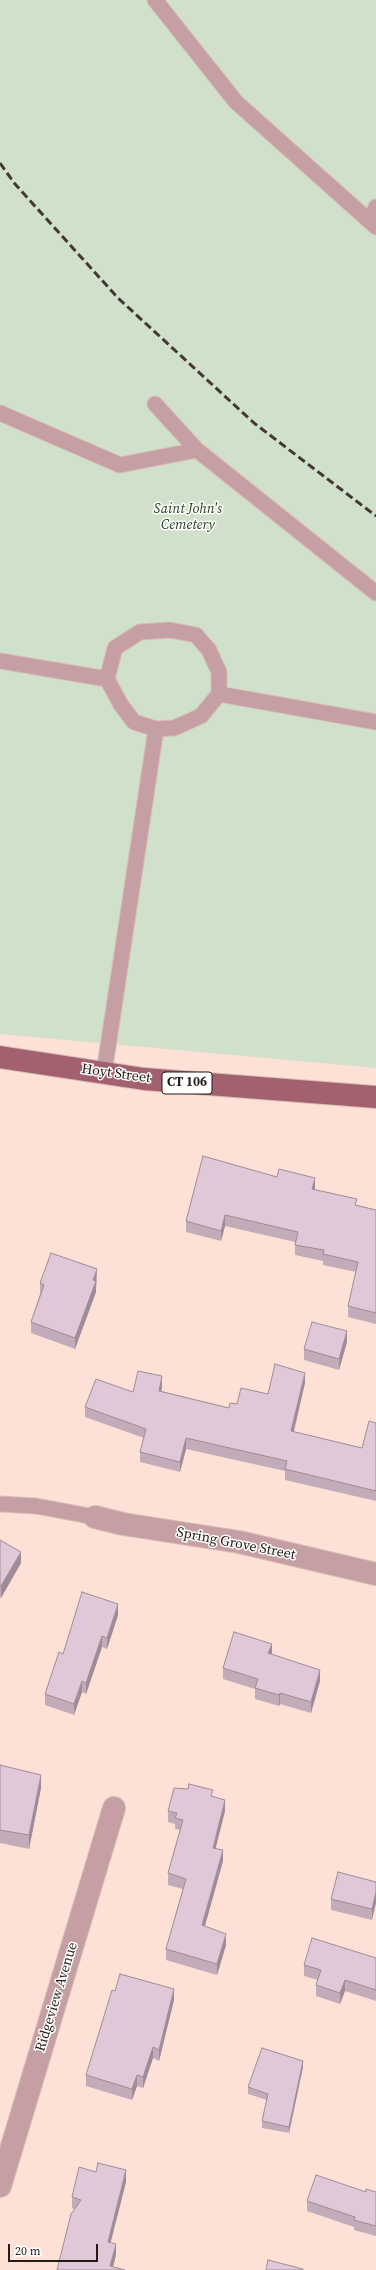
<!DOCTYPE html>
<style>
body{margin:0}
#map{position:relative;width:376px;height:2270px;overflow:hidden;background:#fee1d6;font-family:"Source Serif 4",serif}
canvas{display:block}
.scale{position:absolute;left:8px;top:2244px;width:90px;height:18px;box-sizing:border-box;border:2px solid #261c17;border-top:0;padding-left:5px;font-size:12px;line-height:14px;white-space:nowrap;color:#261c17;-webkit-text-stroke:3px #fff;paint-order:stroke}
</style>
<div id="map">
<canvas width="376" height="2270"></canvas>
<div class="scale">20 m</div>
</div>
<script>
const ctx = document.querySelector('canvas').getContext('2d');
ctx.lineJoin = 'round';
function paint(path, color) { ctx.fillStyle = color; ctx.fill(path, 'evenodd'); }
const toPath = rows => new Path2D(rows.map(r => 'M' + r).join(''));
function stroke(path, color, width, dash) { ctx.strokeStyle = color; ctx.lineWidth = width; ctx.lineCap = dash ? 'butt' : 'round'; ctx.setLineDash(dash || []); ctx.stroke(path); }
function drawText(font, color, halo, rows, align = 'center') {
  ctx.font = font + ' "Source Serif 4",serif'; ctx.lineWidth = 3; ctx.setLineDash([]); ctx.textBaseline = 'middle'; ctx.strokeStyle = halo; ctx.fillStyle = color; for (const [text, x, y, turn = 0] of rows) {
    ctx.save(); ctx.translate(x, y); ctx.rotate((+turn || 0) * Math.PI / 180); ctx.textAlign = isNaN(turn) ? turn : align; if (halo) ctx.strokeText(text, 0, 0); ctx.fillText(text, 0, 0); ctx.restore();
  }
}
paint(toPath([
 [0,0,376,0,376,1068,0,1034]
]), '#d0e0ca');
const service = toPath([
 [155,0,236,102,376,227],
 [370,222,376,207],
 [155,404,197,450,376,593],
 [0,413,120,465,197,450],
 [0,661,107,679,121,705,134,722,156,729],
 [107,679,115,648,140,632,170,630,196,635,209,650,219,672,219,694],
 [104,1073,156,729,174,728,201,716,219,694,376,722],
 [0,1504,36,1506,95,1517]
]);
const minor = toPath([
 [95,1517,123,1524,239,1542,376,1574],
 [0,2186,114,1808]
]);
const primary = toPath([
 [0,1057,144,1079,376,1097]
]);
stroke(service, '#d7beb4', 17);
stroke(minor, '#d7beb4', 24);
stroke(primary, '#d7beb4', 24);
stroke(service, '#c69fa5', 15);
stroke(minor, '#c69fa5', 22);
stroke(primary, '#a3606e', 22);
stroke(toPath([
 [0,163,15,184,118,298,254,423,376,516]
]), '#453833', 3, [8, 4]);
paint(toPath([
 [315,1189,315,1190,357,1205,376,1210,376,1324,348,1317,348,1306,356,1272,323,1265,323,1261,295,1255,295,1242,225,1226,221,1241,186,1232,186,1221],
 [97,1281,96,1283,96,1292,75,1349,31,1333,31,1322,40,1294,40,1283],
 [347,1342,339,1370,304,1360,304,1349],
 [305,1383,294,1432,362,1448,376,1423,376,1501,285,1480,285,1471,186,1449,180,1472,140,1462,140,1452,144,1438,85,1417,85,1407,133,1392,162,1387,161,1391,229,1408,237,1404],
 [0,1540,21,1563,1,1598,0,1597],
 [118,1615,107,1649,102,1647,86,1694,82,1692,74,1715,45,1705,45,1694,63,1654],
 [272,1654,320,1681,311,1713,280,1704,279,1706,255,1699,255,1689,223,1679,223,1668],
 [0,1765,41,1788,29,1849,0,1843],
 [213,1797,225,1811,215,1848,223,1861,205,1926,226,1945,217,1975,166,1960,166,1949,183,1889,168,1885,168,1873,180,1830,175,1829,175,1824,168,1822,168,1811],
 [376,1882,372,1920,331,1910,331,1899],
 [376,1958,376,2001,345,1991,340,2004,316,1996,316,1985,318,1980,304,1976,304,1965],
 [174,2000,159,2061,153,2058,143,2088,137,2086,132,2100,86,2086,86,2075],
 [303,2067,289,2133,262,2128,262,2121,267,2100,248,2094,248,2087],
 [126,2182,110,2243,116,2255,113,2267,57,2270,74,2209,72,2208,72,2197],
 [366,2192,376,2192,376,2236,354,2230,354,2227,307,2211,307,2201]
]), '#c2acba');
paint(toPath([
 [315,1178,315,1189,312,1200,312,1189],
 [225,1215,225,1226,221,1241,221,1231],
 [97,1269,96,1292,75,1349,75,1338],
 [347,1331,347,1342,339,1370,339,1359],
 [305,1373,305,1383,291,1442,291,1431],
 [162,1376,162,1387,159,1401,159,1391],
 [186,1438,186,1449,180,1472,180,1462],
 [21,1552,21,1563,1,1598,1,1586],
 [118,1604,118,1615,107,1649,107,1638],
 [102,1636,102,1647,86,1694,86,1683],
 [272,1644,272,1655,268,1653],
 [320,1670,320,1681,311,1713,311,1702],
 [82,1681,82,1692,74,1715,74,1704],
 [280,1693,280,1704,279,1706,279,1695],
 [41,1775,41,1788,29,1849,29,1835],
 [225,1800,225,1811,213,1859,213,1848],
 [223,1850,223,1861,202,1936,202,1925],
 [376,1892,376,1903,372,1920,372,1909],
 [226,1934,226,1945,217,1975,217,1964],
 [345,1980,345,1991,340,2004,340,1993],
 [174,1989,174,2000,159,2061,159,2050],
 [153,2047,153,2058,143,2088,143,2077],
 [303,2061,303,2067,289,2133,289,2127],
 [137,2075,137,2086,132,2100,132,2089],
 [126,2170,126,2182,108,2253,108,2242],
 [116,2244,116,2255,112,2270,110,2266]
]), '#9e8c97');
const building = toPath([
 [203,1156,277,1177,279,1169,315,1178,312,1189,357,1199,355,1205,376,1210,376,1313,348,1306,358,1262,323,1254,324,1250,295,1245,298,1232,225,1215,221,1231,186,1221,203,1156],
 [51,1253,97,1269,93,1280,96,1281,75,1338,31,1322,44,1285,40,1283,51,1253],
 [312,1322,347,1331,339,1359,304,1349,312,1322],
 [275,1364,305,1373,291,1431,362,1448,369,1421,376,1423,376,1491,285,1469,287,1461,186,1438,180,1462,140,1452,146,1429,85,1407,96,1379,133,1392,138,1371,162,1376,159,1391,229,1408,230,1403,237,1404,241,1388,268,1394,275,1364],
 [0,1540,21,1552,1,1586,0,1586,0,1540],
 [82,1592,118,1604,107,1638,102,1636,86,1683,82,1681,74,1704,45,1694,59,1652,63,1654,82,1592],
 [234,1632,272,1644,268,1653,320,1670,311,1702,280,1693,279,1695,255,1688,258,1679,223,1668,234,1632],
 [0,1765,41,1775,29,1835,0,1830,0,1765],
 [189,1784,213,1790,211,1796,225,1800,213,1848,223,1850,202,1925,226,1934,217,1964,166,1949,186,1879,168,1873,183,1820,175,1818,177,1813,168,1811,174,1788,188,1789,189,1784],
 [338,1872,376,1882,376,1892,372,1909,331,1899,338,1872],
 [312,1938,376,1958,376,1990,345,1980,340,1993,316,1985,321,1970,304,1965,312,1938],
 [120,1974,174,1989,159,2050,153,2047,143,2077,137,2075,132,2089,86,2075,112,1990,115,1991,120,1974],
 [262,2048,303,2061,289,2127,262,2121,268,2094,248,2087,262,2048],
 [98,2163,126,2170,108,2242,116,2244,110,2266,125,2270,57,2270,71,2214,81,2200,72,2197,79,2167,96,2172,98,2163],
 [316,2175,366,2192,366,2189,376,2192,376,2226,354,2220,355,2217,307,2201,316,2175],
 [268,2260,303,2269,303,2270,266,2270,268,2260]
]);
paint(building, '#e1c8d8');
stroke(building, '#9e8c97', 1);
for (const [x, y, w] of [
 [187,1083,50]
]) { const box = new Path2D(); box.roundRect(x - w / 2, y - 11, w, 22, 3); ctx.fillStyle = '#fff'; ctx.fill(box); stroke(box, '#261c17', 1); }
drawText('bold 13px', '#261c17', null, [
 ["CT 106",187,1083]
]);
drawText('italic 14px', '#1e3910', '#fff', [
 ["Saint John's",188,509],
 ["Cemetery",188,525]
]);
drawText('14px', '#261c17', '#fff', [
 ["Hoyt Street",116,1074,8],
 ["Spring Grove Street",236,1544,11],
 ["Ridgeview Avenue",57,1997,-73]
]);
</script>
